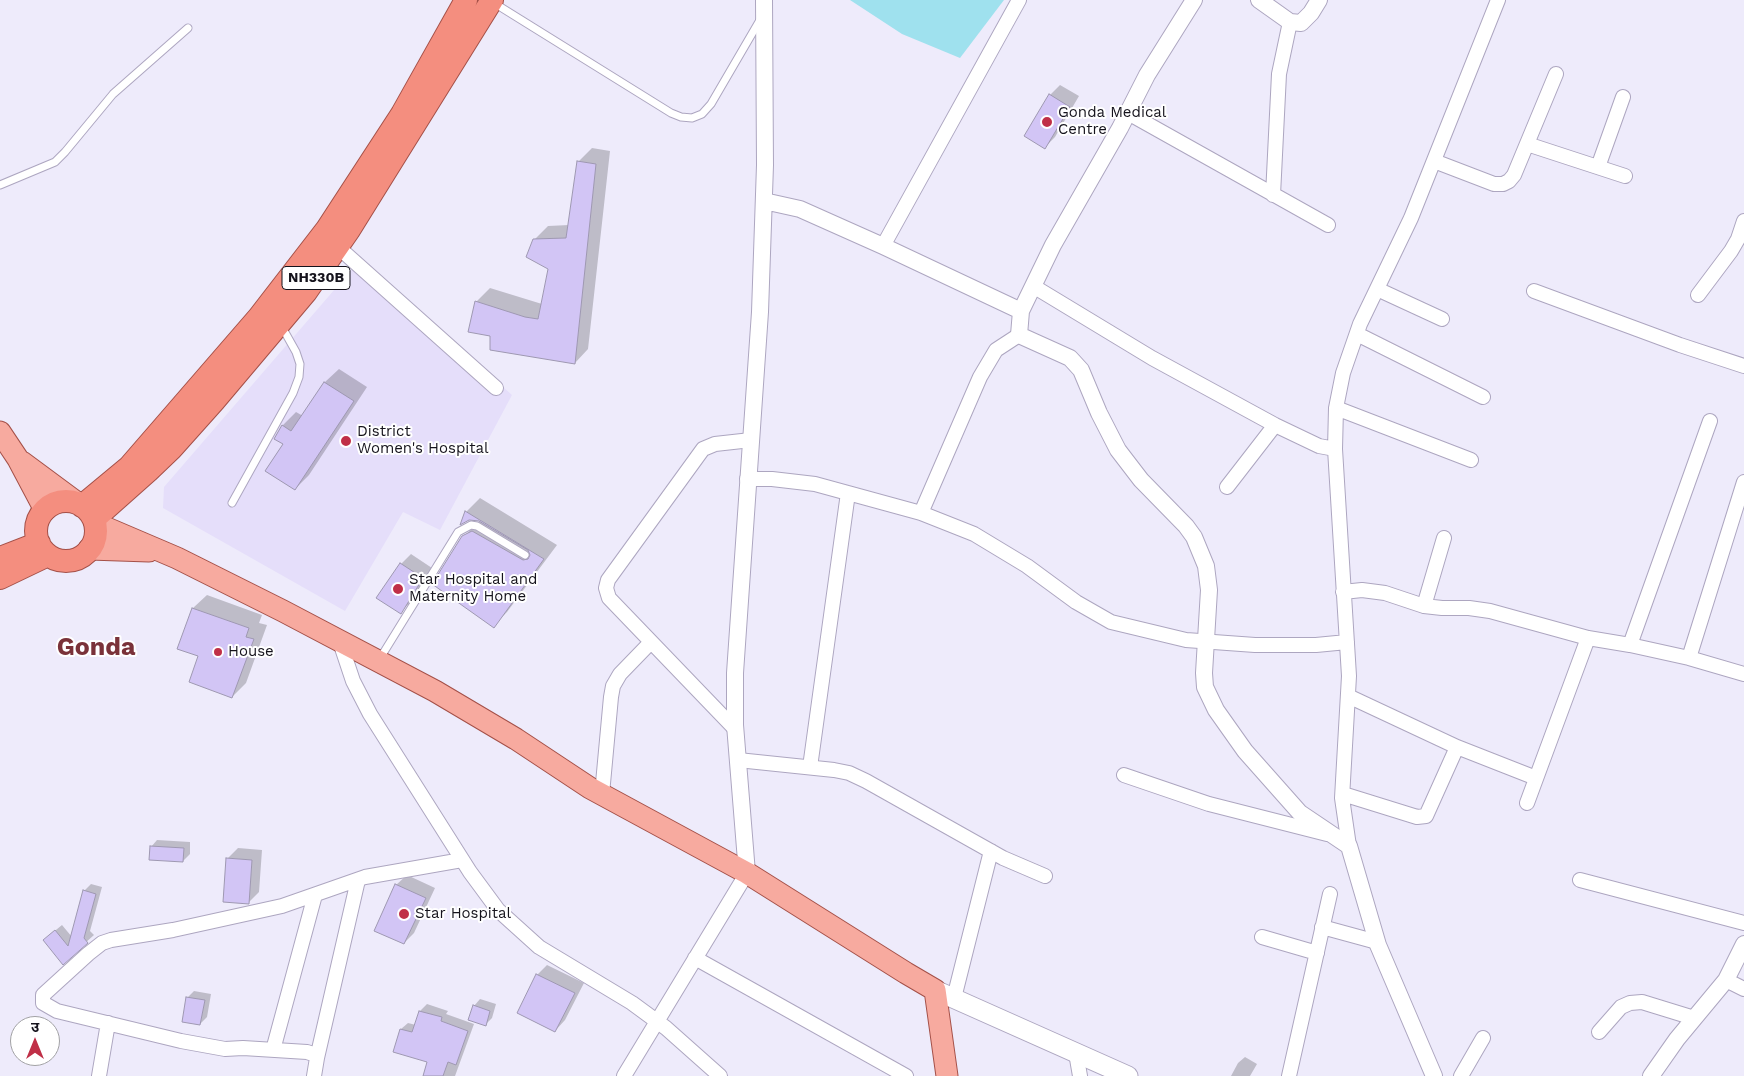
<!DOCTYPE html>
<meta charset="utf-8">
<style>
body{margin:0}
#map{position:relative;width:1744px;height:1076px;overflow:hidden;background:#eeebfb;font-family:"Work Sans","Noto Sans Devanagari",sans-serif}
canvas{display:block}
.north{position:absolute;left:10px;top:1016px;width:50px;height:50px;box-sizing:border-box;background:#fff;border:1px solid #a1a1a4;border-radius:50%;rotate:0deg;font-size:14px;font-weight:700;line-height:20px;text-align:center;color:#15131c}
.north::after{content:'';display:block;margin:auto;width:18px;height:22px;background:#c02f47;clip-path:polygon(50% 0,100% 100%,50% 72%,0 100%)}
</style>
<div id="map">
<canvas width="1744" height="1076"></canvas>
<div class="north">उ</div>
</div>
<script>
const ctx = document.querySelector('canvas').getContext('2d');
ctx.lineJoin = 'round';
function paint(path, color) { ctx.fillStyle = color; ctx.fill(path, 'evenodd'); }
const toPath = rows => new Path2D(rows.map(r => 'M' + r).join(''));
function stroke(path, color, width, dash) { ctx.strokeStyle = color; ctx.lineWidth = width; ctx.lineCap = dash ? 'butt' : 'round'; ctx.setLineDash(dash || []); ctx.stroke(path); }
function drawText(font, color, halo, rows, align = 'center') {
  ctx.font = font + ' "Work Sans",sans-serif'; ctx.lineWidth = 4; ctx.setLineDash([]); ctx.textBaseline = 'middle'; ctx.strokeStyle = halo; ctx.fillStyle = color; for (const [text, x, y, turn = 0] of rows) {
    ctx.save(); ctx.translate(x, y); ctx.rotate((+turn || 0) * Math.PI / 180); ctx.textAlign = isNaN(turn) ? turn : align; if (halo) ctx.strokeText(text, 0, 0); ctx.fillText(text, 0, 0); ctx.restore();
  }
}
paint(toPath([
 [360,260,512,395,440,530,403,512,345,611,163,508,164,487]
]), '#e5defa');
paint(toPath([
 [850,0,1004,0,960,58,902,34]
]), '#9fe1ee');
paint(toPath([
 [1060,85,1079,96,1055,137,1045,147,1050,95],
 [592,148,610,151,588,349,575,363,491,335,476,302,490,288,542,304,549,268,534,240,548,226,569,225,578,162],
 [339,369,367,387,309,475,295,489,284,444,283,425,296,412,303,416,325,382],
 [480,498,557,545,507,612,493,626,463,537,481,520,469,519,462,522,466,512],
 [411,554,432,568,411,602,400,612,401,564],
 [207,595,262,615,259,623,267,625,246,683,232,697,200,655,193,608],
 [157,840,190,842,190,854,183,861,151,847],
 [238,848,262,850,259,892,248,903,227,859],
 [407,875,435,888,414,933,404,943,396,885],
 [91,884,102,887,90,931,94,935,63,963,51,934,62,925,72,937,84,891],
 [547,965,584,983,565,1020,555,1031,537,975],
 [194,991,211,994,207,1017,200,1024,187,998],
 [480,999,496,1004,492,1018,485,1025,474,1006],
 [427,1004,448,1011,446,1014,474,1024,455,1076,424,1076,429,1062,401,1029,408,1023,416,1025,420,1011],
 [1245,1057,1257,1064,1250,1076,1231,1076,1238,1063]
]), '#0003');
const building = toPath([
 [1049,94,1070,107,1045,149,1024,136,1049,94],
 [577,161,596,164,575,364,490,350,490,336,468,332,475,301,525,317,538,319,548,269,526,257,533,239,566,238,577,161],
 [324,382,354,401,295,490,265,471,283,444,274,439,282,425,291,431,324,382],
 [465,511,544,559,494,628,432,584,462,536,472,531,523,560,528,559,530,555,528,550,479,521,469,520,460,525,465,511],
 [400,563,423,578,401,614,376,598,400,563],
 [192,608,249,628,246,637,254,639,232,698,189,682,198,656,177,649,192,608],
 [150,846,184,848,183,862,149,860,150,846],
 [226,858,252,860,249,904,223,902,226,858],
 [395,884,426,898,404,944,374,931,395,884],
 [83,890,96,894,84,938,88,943,63,965,43,940,55,930,68,946,83,890],
 [536,974,575,993,555,1032,517,1013,536,974],
 [186,997,205,1000,200,1025,182,1022,186,997],
 [473,1005,490,1011,486,1026,468,1020,473,1005],
 [419,1011,442,1017,441,1021,468,1031,456,1065,448,1062,443,1076,423,1076,427,1062,393,1052,400,1029,412,1032,419,1011]
]);
paint(building, '#d2c5f5');
stroke(building, '#9e98b1', 1);
const service = toPath([
 [494,3,671,113,681,117,692,118,702,114,711,104,760,20],
 [0,185,55,162,65,152,113,94,188,28],
 [232,503,293,393,299,377,300,364,296,352,282,327],
 [379,660,458,532,471,525,477,526,525,555]
]);
const minor = toPath([
 [1128,113,1328,225],
 [1527,144,1625,176],
 [1434,161,1494,184,1503,184,1509,181,1514,175,1556,74],
 [1598,167,1623,97],
 [1273,195,1279,74,1290,22],
 [883,246,1019,0],
 [338,247,496,388],
 [1033,286,1152,358,1275,425,1319,446,1335,449],
 [1377,289,1442,319],
 [1534,291,1680,345,1744,366],
 [1698,295,1731,251,1738,239,1744,221],
 [1357,334,1483,397],
 [1336,408,1471,460],
 [747,479,772,479,815,484,921,513,974,534,1027,566,1076,602,1111,622,1186,640,1255,645,1316,645,1347,642],
 [1227,487,1275,425],
 [921,513,980,377,996,350,1019,335],
 [1343,592,1362,590,1385,593,1424,606,1442,608,1469,608,1490,611,1588,638,1630,645,1689,658,1744,674],
 [1424,606,1444,538],
 [340,642,353,681,370,714,470,872,498,910,539,947,632,1003,666,1028,720,1076],
 [1630,645,1710,421],
 [1689,658,1744,482],
 [1348,696,1457,747,1536,778],
 [736,730,609,598,606,588,608,580,703,449,715,444,751,440],
 [738,760,834,770,849,773,866,781,1003,858,1045,876],
 [810,767,848,493],
 [1124,775,1209,804,1327,834],
 [602,794,611,697,613,686,620,674,651,642],
 [1343,794,1417,817,1426,816,1457,747],
 [1527,803,1588,638],
 [1349,846,1342,798,1349,676,1335,449,1336,408,1343,373,1360,324,1411,218,1498,0],
 [1580,880,1744,923],
 [1322,927,1377,942],
 [1262,937,1317,953],
 [695,958,906,1076],
 [1726,980,1744,989],
 [954,998,991,851],
 [1599,1032,1621,1007,1630,1003,1642,1002,1694,1018],
 [273,1050,315,895],
 [1076,1053,1080,1076],
 [317,1058,358,880],
 [99,1076,108,1023],
 [314,1076,317,1058,313,1054,307,1052,243,1048,225,1049,181,1041,57,1011,43,1003,43,995,88,954,102,943,111,940,173,930,282,906,365,877,462,860],
 [624,1076,747,873],
 [1289,1076,1330,894],
 [1461,1076,1483,1038]
]);
const tertiary = toPath([
 [1194,0,1147,75,1120,128,1053,245,1021,311,1019,335,1070,358,1081,370,1099,413,1118,450,1141,480,1186,526,1194,537,1206,566,1209,590,1204,673,1205,687,1216,710,1245,751,1300,813,1349,846,1378,945,1434,1076],
 [1259,0,1290,22,1301,23,1311,13,1319,0],
 [764,201,800,209,883,246,1021,311],
 [747,873,735,725,735,673,760,312,765,165,764,0],
 [1651,1076,1677,1039,1726,980,1744,944]
]);
const secondary = toPath([
 [935,990,1128,1076]
]);
const primary = toPath([
 [0,432,18,459,45,510],
 [22,462,76,502],
 [95,523,177,558,283,611,435,691,516,739,590,788,747,873,906,973,935,990,947,1076],
 [89,549,149,551]
]);
const trunk = toPath([
 '36 531a30 30 0 1 1 60 0a30 30 0 1 1-60 0Z',
 [82,506,129,467,259,317,327,229,402,114,466,0],
 [94,519,148,471,172,448,214,401,306,292,349,230,492,0],
 [0,558,39,543],
 [0,578,48,555]
]);
stroke(service, '#ada6c0', 9);
stroke(minor, '#ada6c0', 16);
stroke(tertiary, '#ada6c0', 18);
stroke(secondary, '#ada6c0', 21);
stroke(primary, '#a45048', 23);
stroke(trunk, '#a45048', 24);
stroke(service, '#fff', 7);
stroke(minor, '#fff', 14);
stroke(tertiary, '#fff', 16);
stroke(secondary, '#fff', 19);
stroke(primary, '#f7aa9f', 21);
stroke(trunk, '#f48e7f', 22);
for (const [x, y, r, color] of [
 [1047,122,6,"#c02f47"],
 [346,441,6,"#c02f47"],
 [398,589,6,"#c02f47"],
 [218,652,5,"#c02f47"],
 [404,914,6,"#c02f47"]
]) { const dot = new Path2D(); dot.arc(x, y, r, 0, 2 * Math.PI); ctx.fillStyle = color; ctx.fill(dot); stroke(dot, '#fff', 2); }
for (const [x, y, w] of [
 [316,278,68]
]) { const box = new Path2D(); box.roundRect(x - w / 2, y - 11.5, w, 23, 4); ctx.fillStyle = '#fff'; ctx.fill(box); stroke(box, '#15131c', 1); }
drawText('bold 14px', '#15131c', null, [
 ["NH330B",316,278]
]);
drawText('15px', '#15131c', '#fff', [
 ["Gonda Medical",1058,113],
 ["Centre",1058,130],
 ["District",357,432],
 ["Women's Hospital",357,449],
 ["Star Hospital and",409,580],
 ["Maternity Home",409,597],
 ["House",228,652],
 ["Star Hospital",415,914]
], 'left');
drawText('bold 25px', '#7a3239', '#fff', [
 ["Gonda",96,648]
]);
</script>
